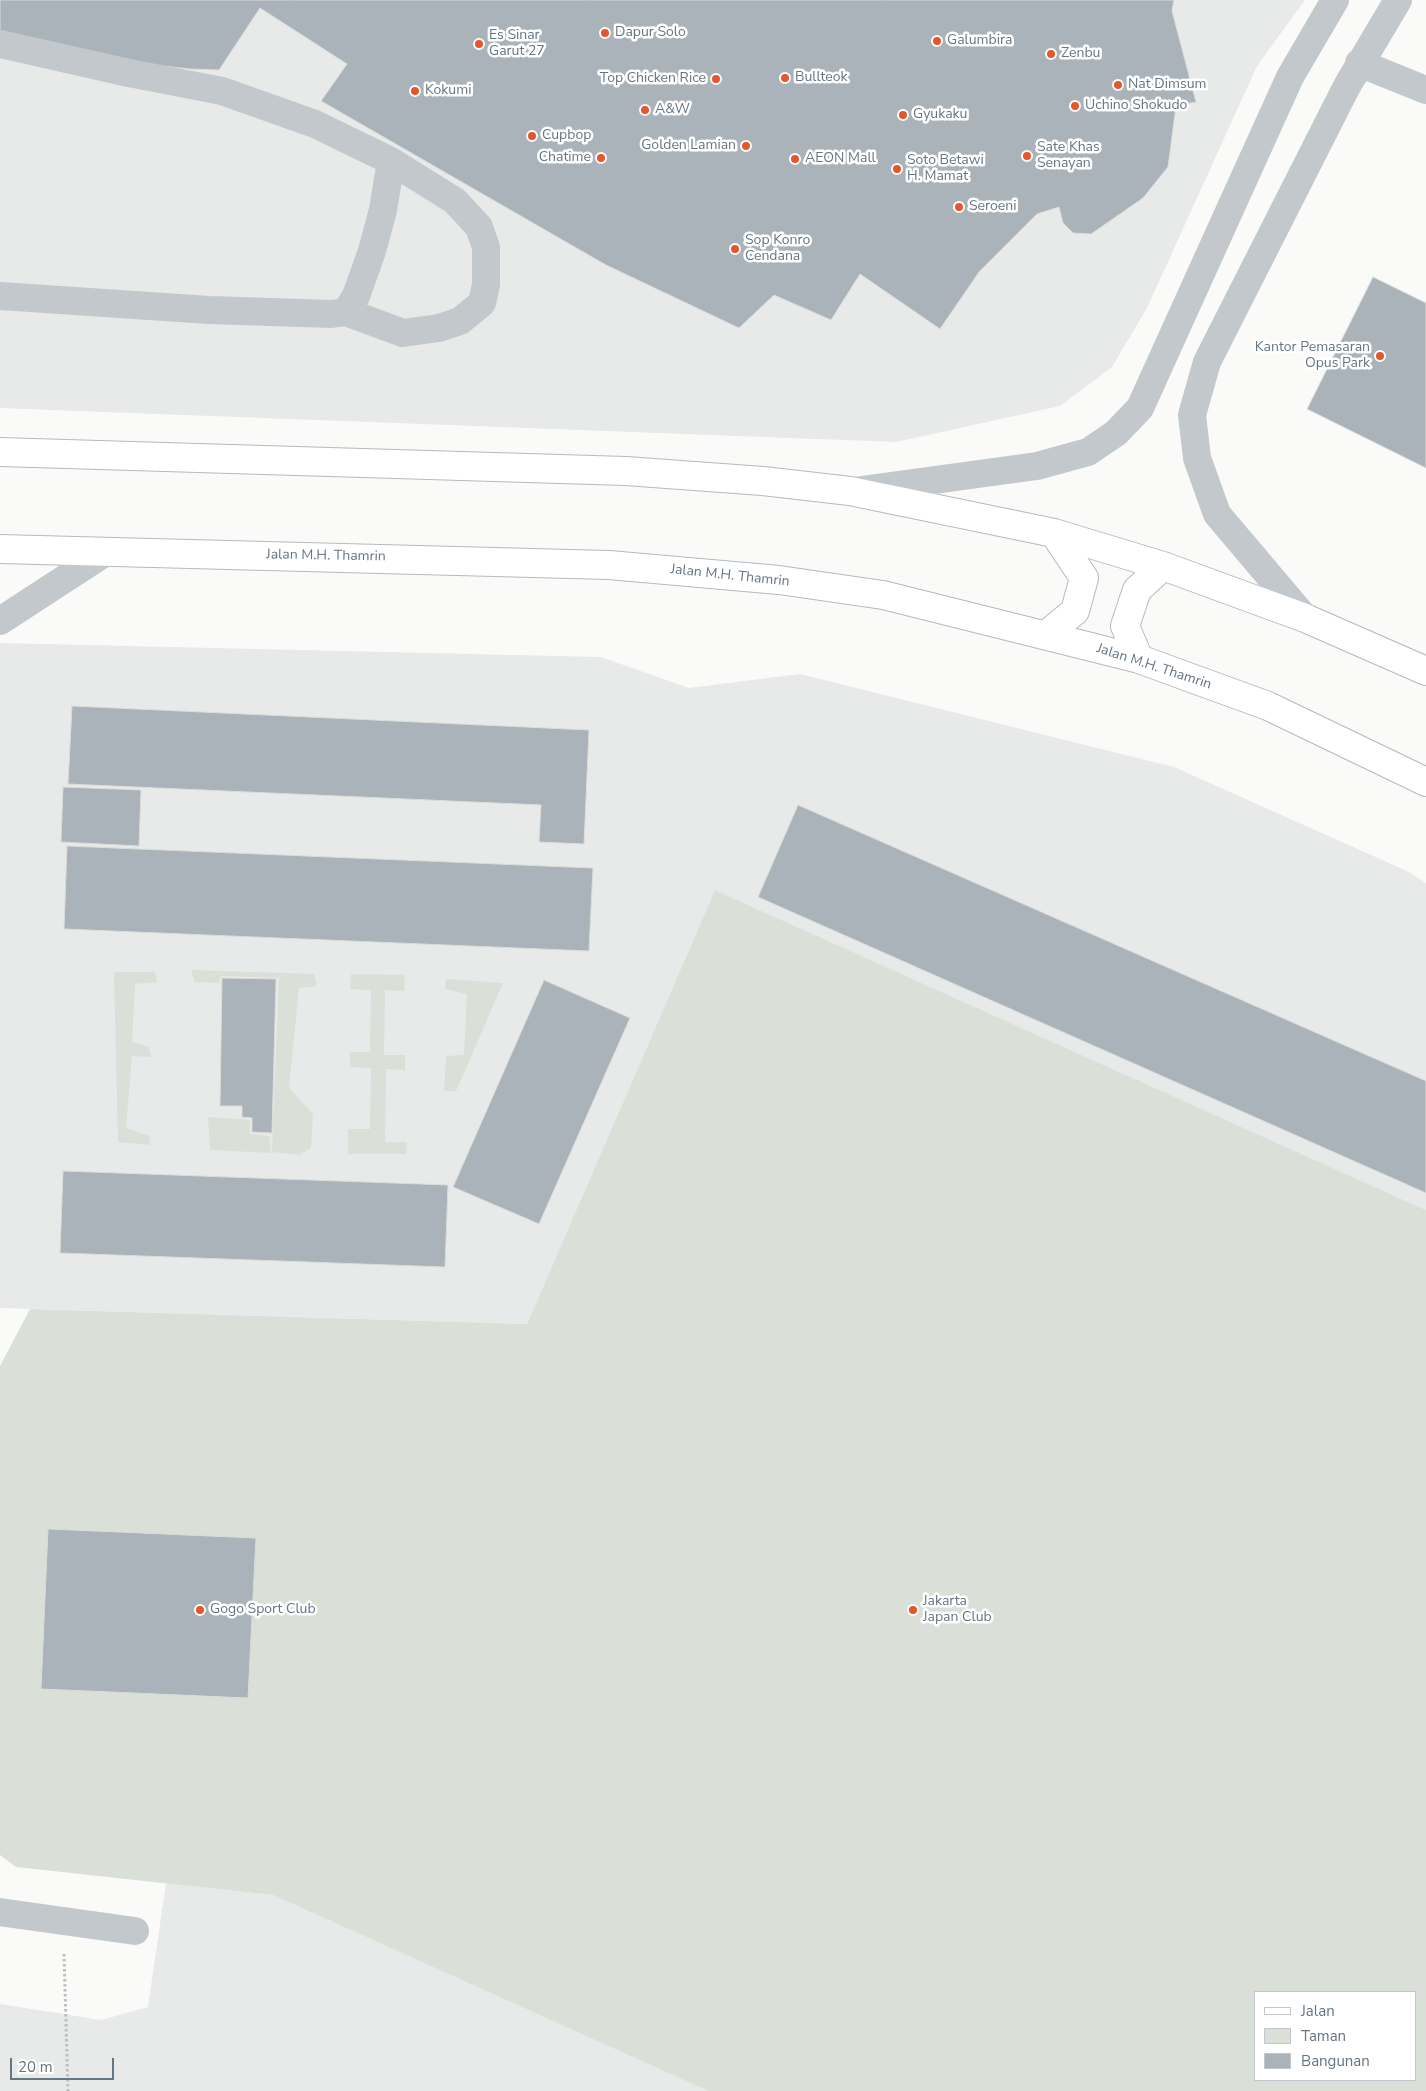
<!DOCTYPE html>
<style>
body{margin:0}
#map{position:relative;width:1426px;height:2091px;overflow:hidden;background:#fafaf8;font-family:"Nunito Sans",sans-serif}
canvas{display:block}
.legend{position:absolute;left:1254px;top:1991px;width:162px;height:90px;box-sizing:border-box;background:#fff;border:1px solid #c1c8cd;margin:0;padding:6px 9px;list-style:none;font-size:15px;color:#657683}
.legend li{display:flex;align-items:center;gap:10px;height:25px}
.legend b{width:25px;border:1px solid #c1c8cd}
.scale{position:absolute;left:10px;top:2058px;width:104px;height:22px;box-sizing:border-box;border:2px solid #657683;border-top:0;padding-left:6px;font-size:15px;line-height:18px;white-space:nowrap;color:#657683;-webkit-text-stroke:4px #fff;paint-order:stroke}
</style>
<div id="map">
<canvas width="1426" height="2091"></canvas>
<ul class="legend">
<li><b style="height:6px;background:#fff"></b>Jalan</li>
<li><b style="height:14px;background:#dadfd7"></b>Taman</li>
<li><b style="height:14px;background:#aab3b9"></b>Bangunan</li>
</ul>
<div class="scale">20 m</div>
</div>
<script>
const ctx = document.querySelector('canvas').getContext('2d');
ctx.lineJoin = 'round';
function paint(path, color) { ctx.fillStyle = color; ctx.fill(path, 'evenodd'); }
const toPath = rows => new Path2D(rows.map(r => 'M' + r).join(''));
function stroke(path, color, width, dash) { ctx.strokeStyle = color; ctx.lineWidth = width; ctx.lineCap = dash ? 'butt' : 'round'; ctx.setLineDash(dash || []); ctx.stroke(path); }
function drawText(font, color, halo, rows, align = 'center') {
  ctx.font = font + ' "Nunito Sans",sans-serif'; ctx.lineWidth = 5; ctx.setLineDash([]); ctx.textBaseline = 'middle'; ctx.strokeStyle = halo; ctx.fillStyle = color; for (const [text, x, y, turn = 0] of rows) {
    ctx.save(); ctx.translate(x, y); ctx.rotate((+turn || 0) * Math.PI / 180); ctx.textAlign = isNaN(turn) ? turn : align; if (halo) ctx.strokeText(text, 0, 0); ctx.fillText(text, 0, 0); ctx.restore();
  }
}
paint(toPath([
 [0,0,1305,0,1257,66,1147,308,1112,367,1060,406,896,442,0,408],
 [0,643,601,657,689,688,800,674,1174,767,1407,871,1426,883,1426,1210,715,890,527,1324,0,1308],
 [166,1883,273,1895,708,2091,0,2091,0,2004,101,2020,148,2007]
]), '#e8e9e9');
paint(toPath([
 [715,890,1426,1210,1426,2091,708,2091,273,1895,16,1867,0,1855,0,1366,30,1309,527,1324],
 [1255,1992,1415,1992,1415,2080,1255,2080],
 [191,970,314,974,317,986,299,988,289,1088,313,1114,311,1148,299,1155,272,1152,279,978,221,976,219,983,195,982],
 [114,972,155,972,157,982,135,984,132,1042,149,1047,151,1057,132,1056,126,1128,149,1136,150,1145,118,1142],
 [351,974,405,975,404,991,385,990,384,1055,405,1055,405,1070,386,1069,385,1142,407,1142,406,1154,348,1154,348,1129,370,1129,371,1068,350,1067,350,1052,370,1052,371,990,350,989],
 [446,979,503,983,456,1091,444,1091,446,1056,464,1055,467,994,445,989],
 [208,1117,250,1120,250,1134,269,1136,271,1153,210,1150]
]), '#dadfd7');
const building = toPath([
 [0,0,1174,0,1172,11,1196,102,1176,106,1168,167,1143,198,1091,234,1073,233,1063,223,1059,207,1037,214,979,272,940,329,860,274,831,320,774,295,739,328,606,265,321,101,347,64,260,8,219,70,190,69,110,60,0,34,0,0],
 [1373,277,1426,303,1426,468,1307,409,1373,277],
 [72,706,589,730,584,844,539,842,541,805,68,784,72,706],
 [63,787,141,790,139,846,61,842,63,787],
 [798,805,1426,1081,1426,1193,758,897,798,805],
 [67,846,593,868,589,951,64,929,67,846],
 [222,978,276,979,272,1133,252,1132,252,1118,242,1117,242,1106,220,1106,222,978],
 [544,980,630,1018,539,1224,453,1187,544,980],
 [63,1171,448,1185,445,1267,60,1253,63,1171],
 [48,1529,256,1538,248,1698,41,1689,48,1529]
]);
paint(building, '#aab3b9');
stroke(building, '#dcdcda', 1);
const major = toPath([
 [0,452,626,471,763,481,850,491,1054,533,1163,566,1305,618,1426,671],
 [0,549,609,565,779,580,883,595,1139,659,1268,706,1426,782],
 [1046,635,1075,611,1084,578,1054,533],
 [1139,659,1125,626,1137,590,1163,566]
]);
stroke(major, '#b5babe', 30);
stroke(toPath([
 [64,1954,68,2091]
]), '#bbbfc2', 3, [2.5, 2.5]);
stroke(toPath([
 [0,44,129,73,222,91,315,124,391,161,383,210,372,251,356,296,346,312,332,314,209,310,0,296],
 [1359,63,1426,90],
 [346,312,403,333,439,328,460,321,482,303,486,285,486,247,479,227,455,201,391,161],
 [854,491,1037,466,1088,452,1116,433,1140,408,1290,77,1335,0],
 [1305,618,1217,514,1197,458,1192,415,1207,362,1347,86,1398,0],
 [0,621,106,552],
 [0,1912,135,1931]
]), '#c3c8cc', 28);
stroke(major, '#fff', 28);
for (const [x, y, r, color] of [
 [605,33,5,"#e4572e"],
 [937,41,5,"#e4572e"],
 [479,44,5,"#e4572e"],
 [1051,54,5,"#e4572e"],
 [785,78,5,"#e4572e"],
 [716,79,5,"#e4572e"],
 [1118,85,5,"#e4572e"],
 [415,91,5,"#e4572e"],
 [1075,106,5,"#e4572e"],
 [645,110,5,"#e4572e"],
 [903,115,5,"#e4572e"],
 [532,136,5,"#e4572e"],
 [746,146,5,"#e4572e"],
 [1027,156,5,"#e4572e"],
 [601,158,5,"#e4572e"],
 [795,159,5,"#e4572e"],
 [897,169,5,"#e4572e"],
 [959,207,5,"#e4572e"],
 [735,249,5,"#e4572e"],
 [1380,356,5,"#e4572e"],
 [200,1610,5,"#e4572e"],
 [913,1610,5,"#e4572e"]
]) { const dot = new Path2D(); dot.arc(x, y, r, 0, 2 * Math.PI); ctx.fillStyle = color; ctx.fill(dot); stroke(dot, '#fff', 2); }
drawText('14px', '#657683', '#fff', [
 ["Dapur Solo",615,33],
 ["Es Sinar",489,36],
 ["Garut 27",489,52],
 ["Galumbira",947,41],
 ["Zenbu",1061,54],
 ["Bullteok",795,78],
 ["Top Chicken Rice",706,79,"right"],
 ["Nat Dimsum",1128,85],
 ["Kokumi",425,91],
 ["Uchino Shokudo",1085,106],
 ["A&W",655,110],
 ["Gyukaku",913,115],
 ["Cupbop",542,136],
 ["Golden Lamian",736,146,"right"],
 ["Sate Khas",1037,148],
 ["Senayan",1037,164],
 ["Chatime",591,158,"right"],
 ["AEON Mall",805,159],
 ["Soto Betawi",907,161],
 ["H. Mamat",907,177],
 ["Seroeni",969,207],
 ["Sop Konro",745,241],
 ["Cendana",745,257],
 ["Kantor Pemasaran",1370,348,"right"],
 ["Opus Park",1370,364,"right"],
 ["Jakarta",923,1602],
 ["Japan Club",923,1618],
 ["Gogo Sport Club",210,1610]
], 'left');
drawText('14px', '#657683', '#fff', [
 ["Jalan M.H. Thamrin",326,556,1],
 ["Jalan M.H. Thamrin",730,576,6],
 ["Jalan M.H. Thamrin",1154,667,18]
]);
</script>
